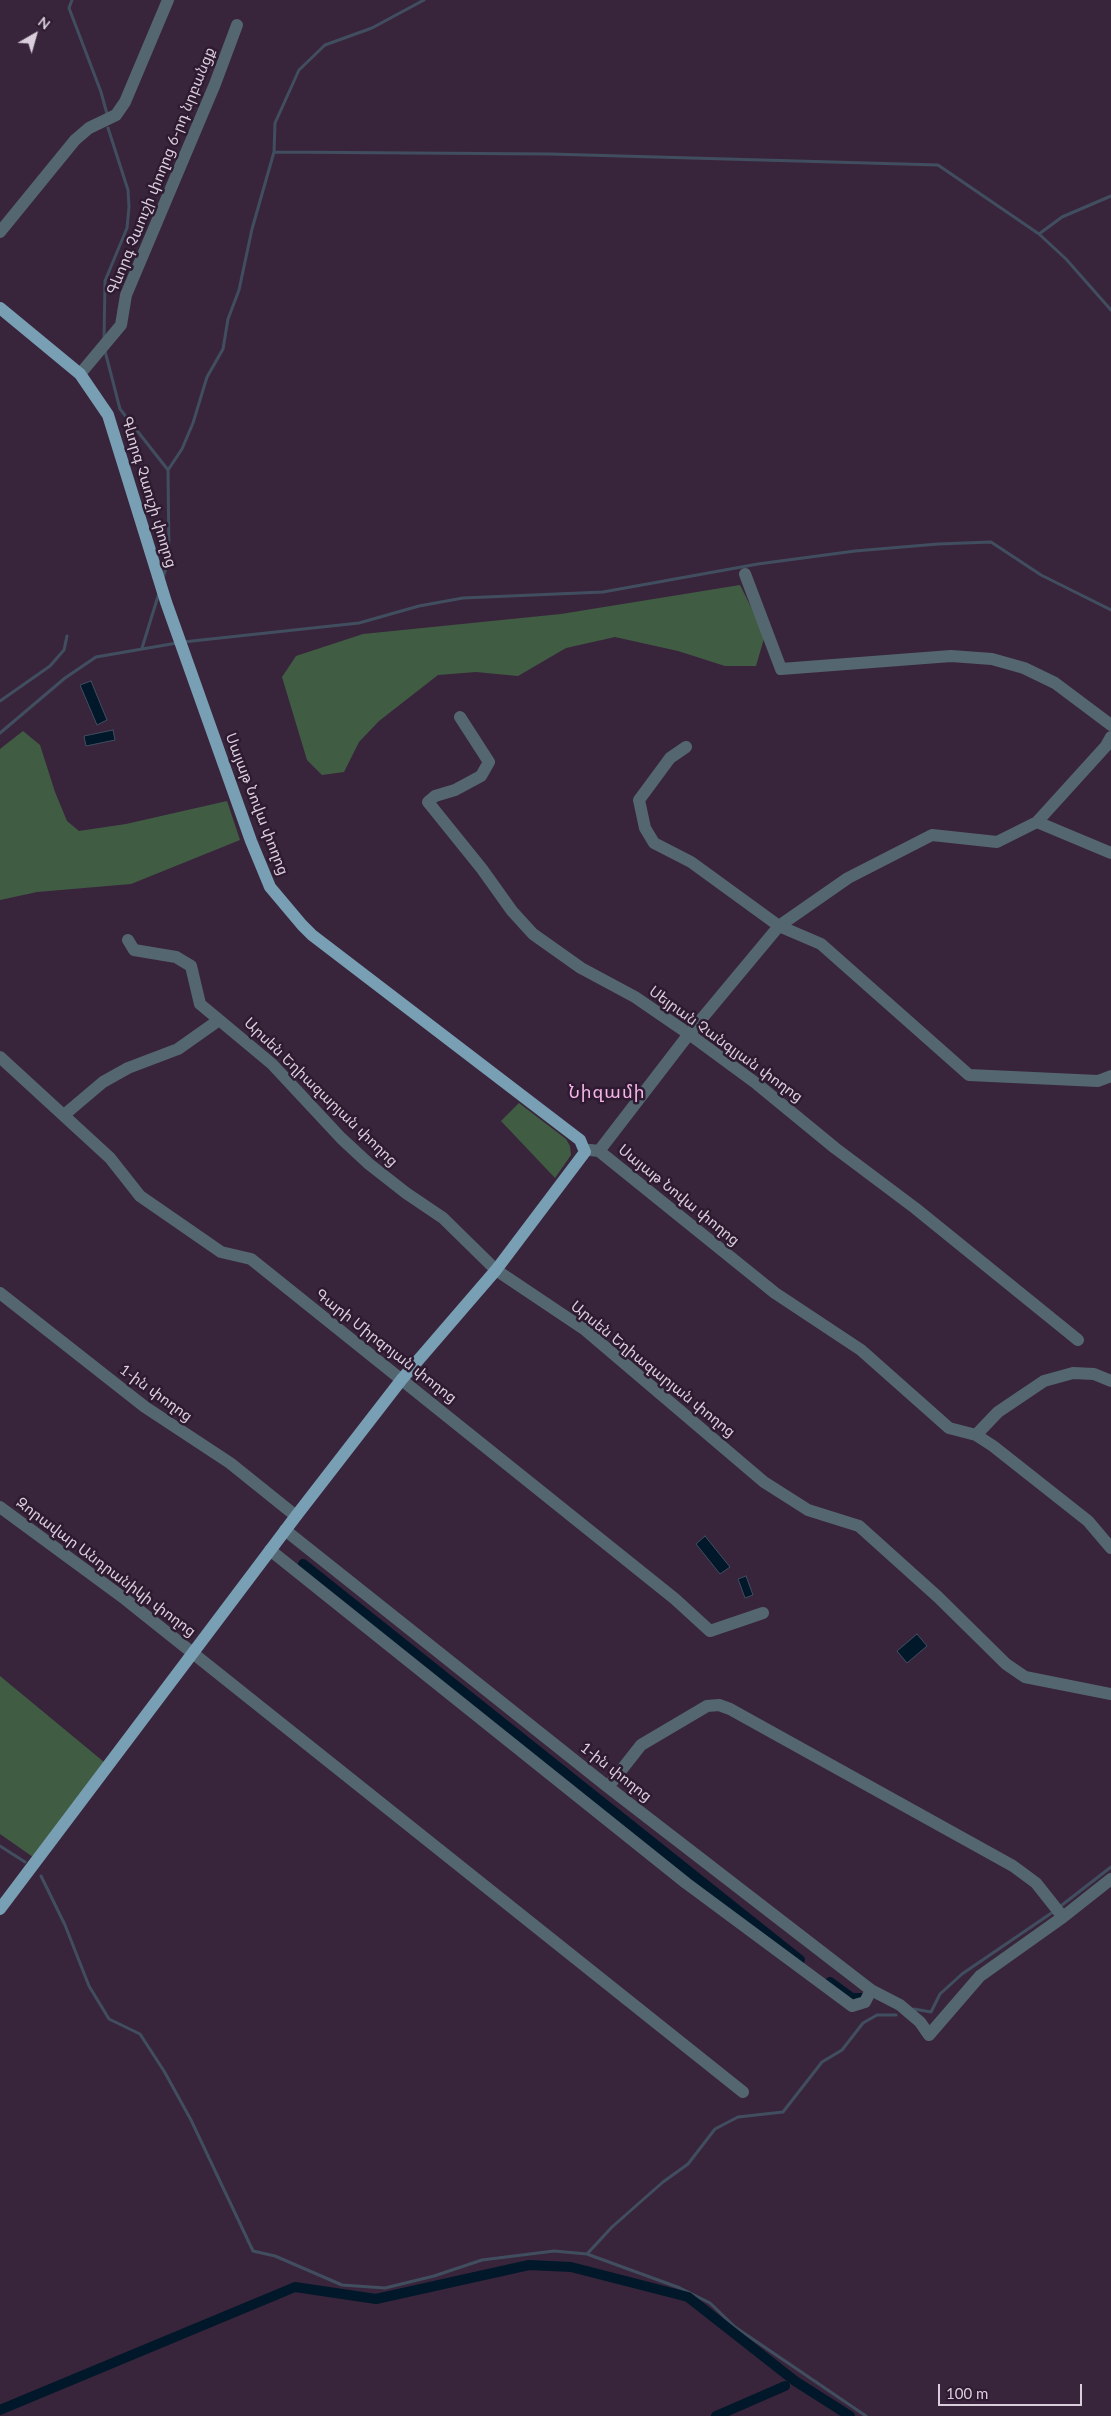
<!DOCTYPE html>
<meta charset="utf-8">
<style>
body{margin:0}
#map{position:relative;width:1111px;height:2416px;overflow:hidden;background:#39253b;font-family:Lato,sans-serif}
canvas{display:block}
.north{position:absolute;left:10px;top:10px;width:50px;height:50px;-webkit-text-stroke:4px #2e1b31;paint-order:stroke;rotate:38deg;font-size:14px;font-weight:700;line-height:20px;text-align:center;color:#dacddc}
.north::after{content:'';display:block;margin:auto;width:18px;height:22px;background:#dacddc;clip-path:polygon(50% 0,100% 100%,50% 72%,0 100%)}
.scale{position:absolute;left:938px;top:2384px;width:144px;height:22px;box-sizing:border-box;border:2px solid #dacddc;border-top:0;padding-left:6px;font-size:15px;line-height:18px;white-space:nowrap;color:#dacddc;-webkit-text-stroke:4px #2e1b31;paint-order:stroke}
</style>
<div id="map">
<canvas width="1111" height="2416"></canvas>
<div class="north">N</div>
<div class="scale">100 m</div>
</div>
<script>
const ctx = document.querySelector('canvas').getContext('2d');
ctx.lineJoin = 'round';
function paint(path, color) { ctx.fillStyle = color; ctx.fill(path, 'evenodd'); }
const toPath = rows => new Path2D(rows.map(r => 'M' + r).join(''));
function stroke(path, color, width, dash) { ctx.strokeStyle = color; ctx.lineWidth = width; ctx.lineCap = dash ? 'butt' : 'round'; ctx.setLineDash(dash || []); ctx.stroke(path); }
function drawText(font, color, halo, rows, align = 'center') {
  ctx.font = font + ' Lato,"Noto Sans Armenian",sans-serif'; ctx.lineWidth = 5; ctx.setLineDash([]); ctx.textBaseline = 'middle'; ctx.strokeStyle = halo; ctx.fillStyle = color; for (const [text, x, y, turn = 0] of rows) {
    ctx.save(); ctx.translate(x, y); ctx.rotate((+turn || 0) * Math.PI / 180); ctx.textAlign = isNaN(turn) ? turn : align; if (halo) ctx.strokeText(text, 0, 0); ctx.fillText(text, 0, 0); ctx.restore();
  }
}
paint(toPath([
 [740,585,765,635,756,666,725,666,678,651,615,637,566,648,518,676,476,672,438,675,379,721,359,742,344,772,322,775,307,760,282,677,296,656,363,634,561,614],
 [23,731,40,745,55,792,67,821,79,831,126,824,227,801,240,840,131,884,37,892,0,900,0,749],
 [519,1103,566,1139,570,1146,571,1155,555,1178,501,1121],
 [0,1676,104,1762,33,1857,0,1834]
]), '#405d44');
const water = toPath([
 [91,681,107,720,97,725,80,685,91,681],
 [113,730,115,740,86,746,84,736,113,730],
 [705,1536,730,1567,720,1574,696,1544,705,1536],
 [746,1576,753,1595,745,1598,738,1579,746,1576],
 [917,1634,927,1646,907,1663,897,1651,917,1634]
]);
paint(water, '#00182a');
stroke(water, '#414e5f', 1);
stroke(toPath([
 [72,0,69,8,101,92,107,114],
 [274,152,550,154,938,165,1039,234,1066,259,1111,310],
 [1039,234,1062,217,1111,196],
 [104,340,105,281,127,228,129,207,128,190,108,128],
 [105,351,120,409,168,470,169,557,163,578],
 [168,470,182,449,193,423,207,377,223,349,228,319,239,290,252,229,274,152,275,123,299,70,325,45,372,28,424,0],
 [183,642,359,623,419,606,463,598,603,592,758,564,855,551,938,544,991,542,1041,575,1111,610],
 [142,648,159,593],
 [0,701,50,666,64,650,67,636],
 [0,733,65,678,96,657,177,643],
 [0,1846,25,1862],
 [41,1876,65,1925,89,1986,109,2019,140,2034,164,2071,191,2120,253,2251,275,2256,342,2285,385,2288,434,2276,482,2260,554,2251,587,2254,680,2288,710,2303,735,2327,866,2416],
 [1062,1905,1111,1867],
 [914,2009,931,2012,940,1994,962,1974,1053,1912],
 [587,2254,612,2227,663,2182,688,2164,715,2129,738,2117,783,2112,822,2062,842,2050,863,2023,877,2015,896,2015]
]), '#414e5f', 3);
stroke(toPath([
 [303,1564,800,1960],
 [830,1982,852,1998,862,1998],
 [0,2410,295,2287,376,2299,529,2265,571,2267,688,2297,795,2381,850,2416],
 [716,2416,785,2386]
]), '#00182a', 10);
stroke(toPath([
 [0,232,75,140,89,128,116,115,125,102,168,0],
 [80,374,121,325,126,295,215,84,237,25],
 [745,574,781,669,951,656,992,659,1024,668,1055,683,1111,725],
 [460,717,489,762,481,776,455,790,435,796,428,802,482,869,512,911,533,934,581,968,635,997,689,1034,757,1084,835,1148,915,1208,1078,1340],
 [686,747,670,758,639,800,645,828,654,843,691,862,779,926,821,944,969,1075,1098,1081,1111,1076],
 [1037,822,1111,853],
 [128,940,134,950,176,957,191,966,200,1004,272,1064,341,1138,369,1164,406,1193,443,1218,496,1270,584,1329,764,1482,808,1510,859,1526,938,1597,1006,1664,1025,1677,1111,1694],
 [0,1057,110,1158,140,1196,221,1252,251,1259,675,1599,710,1631,763,1613],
 [64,1115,103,1082,128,1068,178,1049,219,1020],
 [590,1150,599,1151,775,1293,861,1350,949,1428,976,1435,993,1446,1088,1521,1111,1548],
 [599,1151,689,1034,779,926,848,878,932,835,997,842,1037,822,1106,746,1111,737],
 [0,1293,145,1407,230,1463,296,1516],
 [976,1435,998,1412,1044,1381,1073,1373,1094,1374,1111,1381],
 [0,1507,125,1599,743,2092],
 [285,1530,608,1787,871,1990,900,2005,920,2022,929,2035,980,1976,1063,1917,1111,1879],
 [270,1550,686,1883,852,2006,865,2002,871,1990],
 [608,1787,641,1745,707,1706,719,1705,730,1709,1013,1866,1036,1883,1063,1917]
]), '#546770', 12);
stroke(toPath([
 [0,308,80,374,108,415,166,602,251,841,270,887,302,925,312,935,580,1140,585,1152,496,1270,402,1379,296,1516,0,1909]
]), '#789fb3', 12);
drawText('15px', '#dacddc', '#2e1b31', [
 ["Գևորգ Չաուշի փողոց 6-րդ նրբանցք",161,171,-68],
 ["Գևորգ Չաուշի փողոց",149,492,73],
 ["Սայաթ Նովա փողոց",257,804,69],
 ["Սեյրան Չանգլյան փողոց",726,1044,36],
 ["Արսեն Եղիազարյան փողոց",321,1092,44],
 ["Սայաթ Նովա փողոց",679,1195,39],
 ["Գարի Միրզոյան փողոց",386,1346,38],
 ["Արսեն Եղիազարյան փողոց",653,1369,39],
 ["1-ին փողոց",156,1393,36],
 ["Զորավար Անդրանիկի փողոց",106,1567,37],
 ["1-ին փողոց",616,1772,38]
]);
ctx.letterSpacing = '1px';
drawText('18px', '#f5b4e7', '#2e1b31', [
 ["Նիզամի",607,1092]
]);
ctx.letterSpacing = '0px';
</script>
